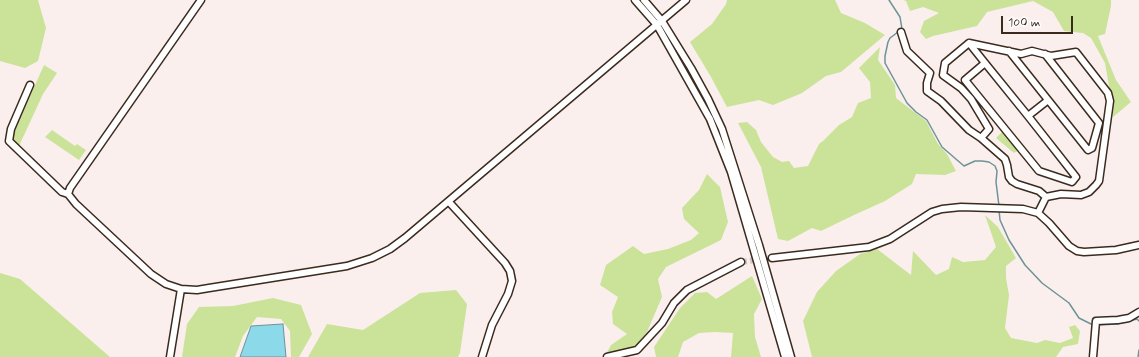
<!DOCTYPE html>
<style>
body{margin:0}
#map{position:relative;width:1139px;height:357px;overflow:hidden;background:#faefed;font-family:Mynerve,sans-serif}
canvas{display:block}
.scale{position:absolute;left:1001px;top:16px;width:72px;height:18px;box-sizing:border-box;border:2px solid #3b2a1e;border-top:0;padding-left:5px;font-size:12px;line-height:14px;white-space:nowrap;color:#3b2a1e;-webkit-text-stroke:3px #fff;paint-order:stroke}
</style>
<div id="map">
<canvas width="1139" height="357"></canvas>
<div class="scale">100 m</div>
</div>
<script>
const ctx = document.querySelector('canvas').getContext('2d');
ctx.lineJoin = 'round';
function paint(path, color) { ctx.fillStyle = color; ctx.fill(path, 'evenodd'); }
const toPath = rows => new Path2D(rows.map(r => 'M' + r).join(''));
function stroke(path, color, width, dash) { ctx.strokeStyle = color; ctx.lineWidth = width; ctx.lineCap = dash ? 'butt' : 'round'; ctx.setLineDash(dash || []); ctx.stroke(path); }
paint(toPath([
 [0,0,38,0,46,28,38,61,25,68,0,61],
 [727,0,835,0,841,13,865,23,885,35,841,72,826,76,802,93,773,105,759,100,727,107,711,77,690,42,712,24,726,4],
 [903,0,1111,0,1111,6,1105,34,1098,36,1116,80,1131,102,1113,117,1110,92,1105,63,1091,38,1083,33,1064,31,1053,12,1033,1,987,12,977,26,933,36,926,39,920,32,924,21,939,13,923,7,910,11,906,1],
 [880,47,878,60,895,85,896,98,926,121,938,144,947,154,956,171,945,175,916,174,912,184,885,201,854,215,821,231,812,228,788,241,778,239,761,167,738,123,747,122,756,130,761,142,773,157,782,162,789,161,794,168,808,166,819,144,823,141,839,125,852,117,858,103,871,98,870,82,859,68],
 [44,65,57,73,43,94,19,146,11,139],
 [52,130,75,146,77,144,86,150,79,160,45,137],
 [1003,131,1019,150,1014,153,996,138],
 [707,174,720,187,728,222,721,240,666,267,658,279,662,297,647,332,632,350,605,356,611,345,627,334,613,324,612,312,618,297,600,285,606,265,633,246,644,254,668,249,691,240,699,233,684,219,682,208,699,190],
 [985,215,998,227,1016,258,1006,266,1006,278,1009,295,1005,328,1011,338,1037,343,1045,340,1060,343,1073,338,1069,327,1075,325,1080,331,1078,344,1063,347,1056,357,812,357,803,321,817,292,836,271,860,254,877,249,911,275,913,251,936,275,949,269,952,257,963,262,985,260,996,247],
 [0,273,20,279,110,357,0,357],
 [752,276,762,299,754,314,755,337,761,357,731,357,733,333,715,332,699,333,683,342,678,357,656,357,654,347,680,308,695,293,707,292,716,299],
 [456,290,467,304,460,353,458,357,308,357,327,324,363,330,420,293],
 [273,298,301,305,312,334,299,357,291,357,290,331,281,319,257,317,243,336,235,357,182,357,187,324,199,307,233,306]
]), '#cae399');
const water = toPath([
 [283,324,286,357,240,357,251,326,283,324]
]);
paint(water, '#8cdae9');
stroke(water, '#6c9498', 1);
stroke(toPath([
 [889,0,900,17,902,29,890,38,888,42,885,56,885,63,907,103,916,112,927,120,942,147,964,166,975,161,982,161,989,162,995,166,997,171,996,182,999,206],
 [999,210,1000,220,1009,240,1025,265,1042,283,1069,303,1079,318,1093,325],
 [1097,325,1117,324,1137,319,1139,321],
 [1138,357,1139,350]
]), '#6c9498', 1.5);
stroke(toPath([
 [741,262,772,258]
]), '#d4c8c4', 6, [6, 3]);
const minor = toPath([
 [635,0,657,25,710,119,731,172,785,357],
 [644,0,662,21,691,68,708,99,722,129,759,245,791,357],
 [901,32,907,51,930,73,927,83,927,91,941,101,969,130,981,138],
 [969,43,985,63,1028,116,1076,177,1072,182,1039,171,965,80,985,63],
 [1009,51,1088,150,1092,148,1099,123,1045,54],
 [30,85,11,129,9,141,62,192,68,194,76,204,151,274,166,284,181,289,197,290,209,288,347,266,372,258,390,249,405,238,686,0],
 [1028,116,1047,101],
 [68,194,70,188,201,0],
 [449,202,505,263,510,271,512,281,508,294,492,325,482,357],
 [1038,213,1046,197,1061,194,1081,195,1089,192,1096,185,1099,181,1110,101,1108,93,1076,52,1051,56,1032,51,1021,54,969,43,945,63,943,75,961,88,971,99,989,129,981,138,1005,159,1007,165,1009,177,1012,181,1017,184,1039,191,1046,197],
 [772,258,869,247,890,239,932,212,942,209,961,207,1023,209,1038,213,1049,223,1069,246,1077,251,1084,252,1116,250,1139,245],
 [170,357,181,289],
 [607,357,637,350,662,323,674,303,687,290,741,262],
 [1093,357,1096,321,1118,320,1129,318,1139,312]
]);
stroke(minor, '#3b2a1e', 9);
stroke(minor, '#fff', 6);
</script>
